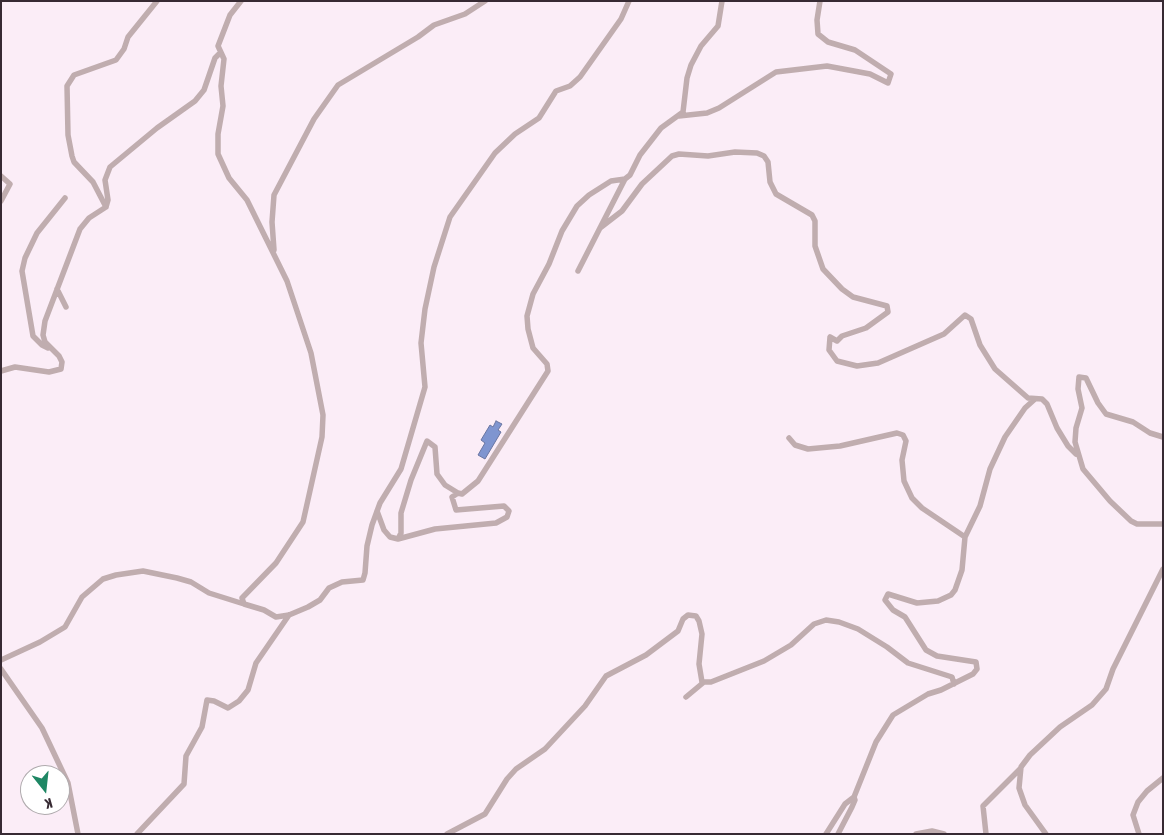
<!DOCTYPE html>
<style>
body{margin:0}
#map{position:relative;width:1164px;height:835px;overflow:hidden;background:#fbedf7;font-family:"Asap Condensed",sans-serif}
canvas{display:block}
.frame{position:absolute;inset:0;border:2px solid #372a33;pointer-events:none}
.north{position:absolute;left:20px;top:765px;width:50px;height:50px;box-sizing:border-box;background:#fff;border:1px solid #afaaad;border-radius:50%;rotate:164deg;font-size:14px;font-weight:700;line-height:20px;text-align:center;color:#372a33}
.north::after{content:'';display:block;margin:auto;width:18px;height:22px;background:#1e8764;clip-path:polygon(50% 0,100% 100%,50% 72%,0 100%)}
</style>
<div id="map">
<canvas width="1164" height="835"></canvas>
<div class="frame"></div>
<div class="north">K</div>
</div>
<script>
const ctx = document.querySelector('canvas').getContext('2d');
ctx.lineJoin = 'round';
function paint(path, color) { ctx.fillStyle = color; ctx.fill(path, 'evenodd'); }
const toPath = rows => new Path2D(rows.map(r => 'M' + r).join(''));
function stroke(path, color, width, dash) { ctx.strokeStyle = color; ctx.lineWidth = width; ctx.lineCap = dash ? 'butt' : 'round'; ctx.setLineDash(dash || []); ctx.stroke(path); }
const water = toPath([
 [496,421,502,424,498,430,501,432,485,459,478,455,485,443,481,440,490,425,493,427,496,421]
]);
paint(water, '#7f95d0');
stroke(water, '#6975a1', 1);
stroke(toPath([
 [241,1,230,15,218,46,224,59,221,86,223,106,218,134,218,154,229,178,247,200,287,281,311,353,323,415,322,437,303,522,276,563,242,598,244,604,264,610,276,617,289,615,308,607,320,600,329,588,342,582,363,580,365,573,367,546,372,525,380,503,401,469,425,387,421,343,425,309,434,267,450,217,495,153,515,134,539,118,556,91,570,86,580,77,621,19,629,1],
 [679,116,707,113,719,108,776,72,827,66,870,74,888,83,891,74,855,50,828,42,818,34,817,20,820,1],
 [1,176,10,184,1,201],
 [106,207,93,182,74,162,72,156,68,135,67,86,74,75,116,60,124,49,128,37,157,1],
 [600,228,622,211,642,184,672,156,679,154,708,156,735,152,757,153,764,156,768,162,770,182,776,194,812,215,815,221,815,246,823,269,842,289,853,297,887,306,888,312,866,328,842,336,837,341,830,337,829,350,837,361,857,366,878,363,944,334,965,315,971,319,980,345,995,369,1028,398,1042,399,1047,404,1057,428,1068,446,1076,454],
 [274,250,272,222,274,195,314,119,338,85,418,37,434,25,465,14,485,1],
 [578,271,625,179],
 [57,289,66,307],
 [48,348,42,345,33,336,22,271,25,258,37,233,65,198],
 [1,371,15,367,49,372,61,369,62,362,59,356,45,342,43,335,45,321,80,229,89,218,106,207,108,200,105,180,110,167,157,128,195,101,204,90,215,58,220,53],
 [1163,437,1150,433,1133,422,1106,414,1098,403,1086,378,1079,377,1078,389,1082,408,1076,428,1075,442,1083,469,1110,501,1131,521,1137,524,1163,524],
 [789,438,795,445,808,449,840,446,897,433,903,435,906,441,902,460,904,481,912,498,922,508,965,537],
 [377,511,384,530,390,537,398,539,435,529,496,523,507,517,509,511,504,506,456,510,452,497,458,493,462,494,478,481,548,371,547,364,533,348,528,329,527,316,533,294,549,264,562,231,577,206,589,195,611,181,625,179,630,175,640,155,661,128,683,112,687,78,691,65,701,46,718,26,722,1],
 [398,539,401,533,401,513,411,480,427,441,435,447,437,474,445,485,458,493],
 [1,660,40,642,65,627,82,597,103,579,116,575,143,571,177,578,191,582,209,593,244,604],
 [1,669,42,728,68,783,78,834],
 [686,697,704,682],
 [854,797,876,742,893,715,928,694,941,690,973,674,977,669,976,662,937,656,926,650,905,617,893,610,885,600,888,594,917,603,938,601,951,595,955,590,962,570,965,537,980,506,990,469,1005,437,1025,408,1035,399],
 [137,834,184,784,186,756,202,727,207,700,214,701,228,708,239,701,248,690,256,663,289,615],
 [447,834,485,814,507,779,516,769,545,749,585,706,606,676,646,655,678,631,683,619,688,615,696,616,699,621,702,634,699,664,702,682,711,682,764,661,791,645,814,624,826,620,839,622,858,629,887,647,908,663,952,677,954,684],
 [826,834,845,804,854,797,855,800,852,807,838,834],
 [916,834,932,831,944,834],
 [986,834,983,806,1020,769],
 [1046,834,1025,805,1019,788,1021,767,1030,755,1060,727,1092,705,1106,689,1113,669,1163,569],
 [1139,834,1133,815,1138,802,1147,791,1163,778]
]), '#c0adaf', 5.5);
</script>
